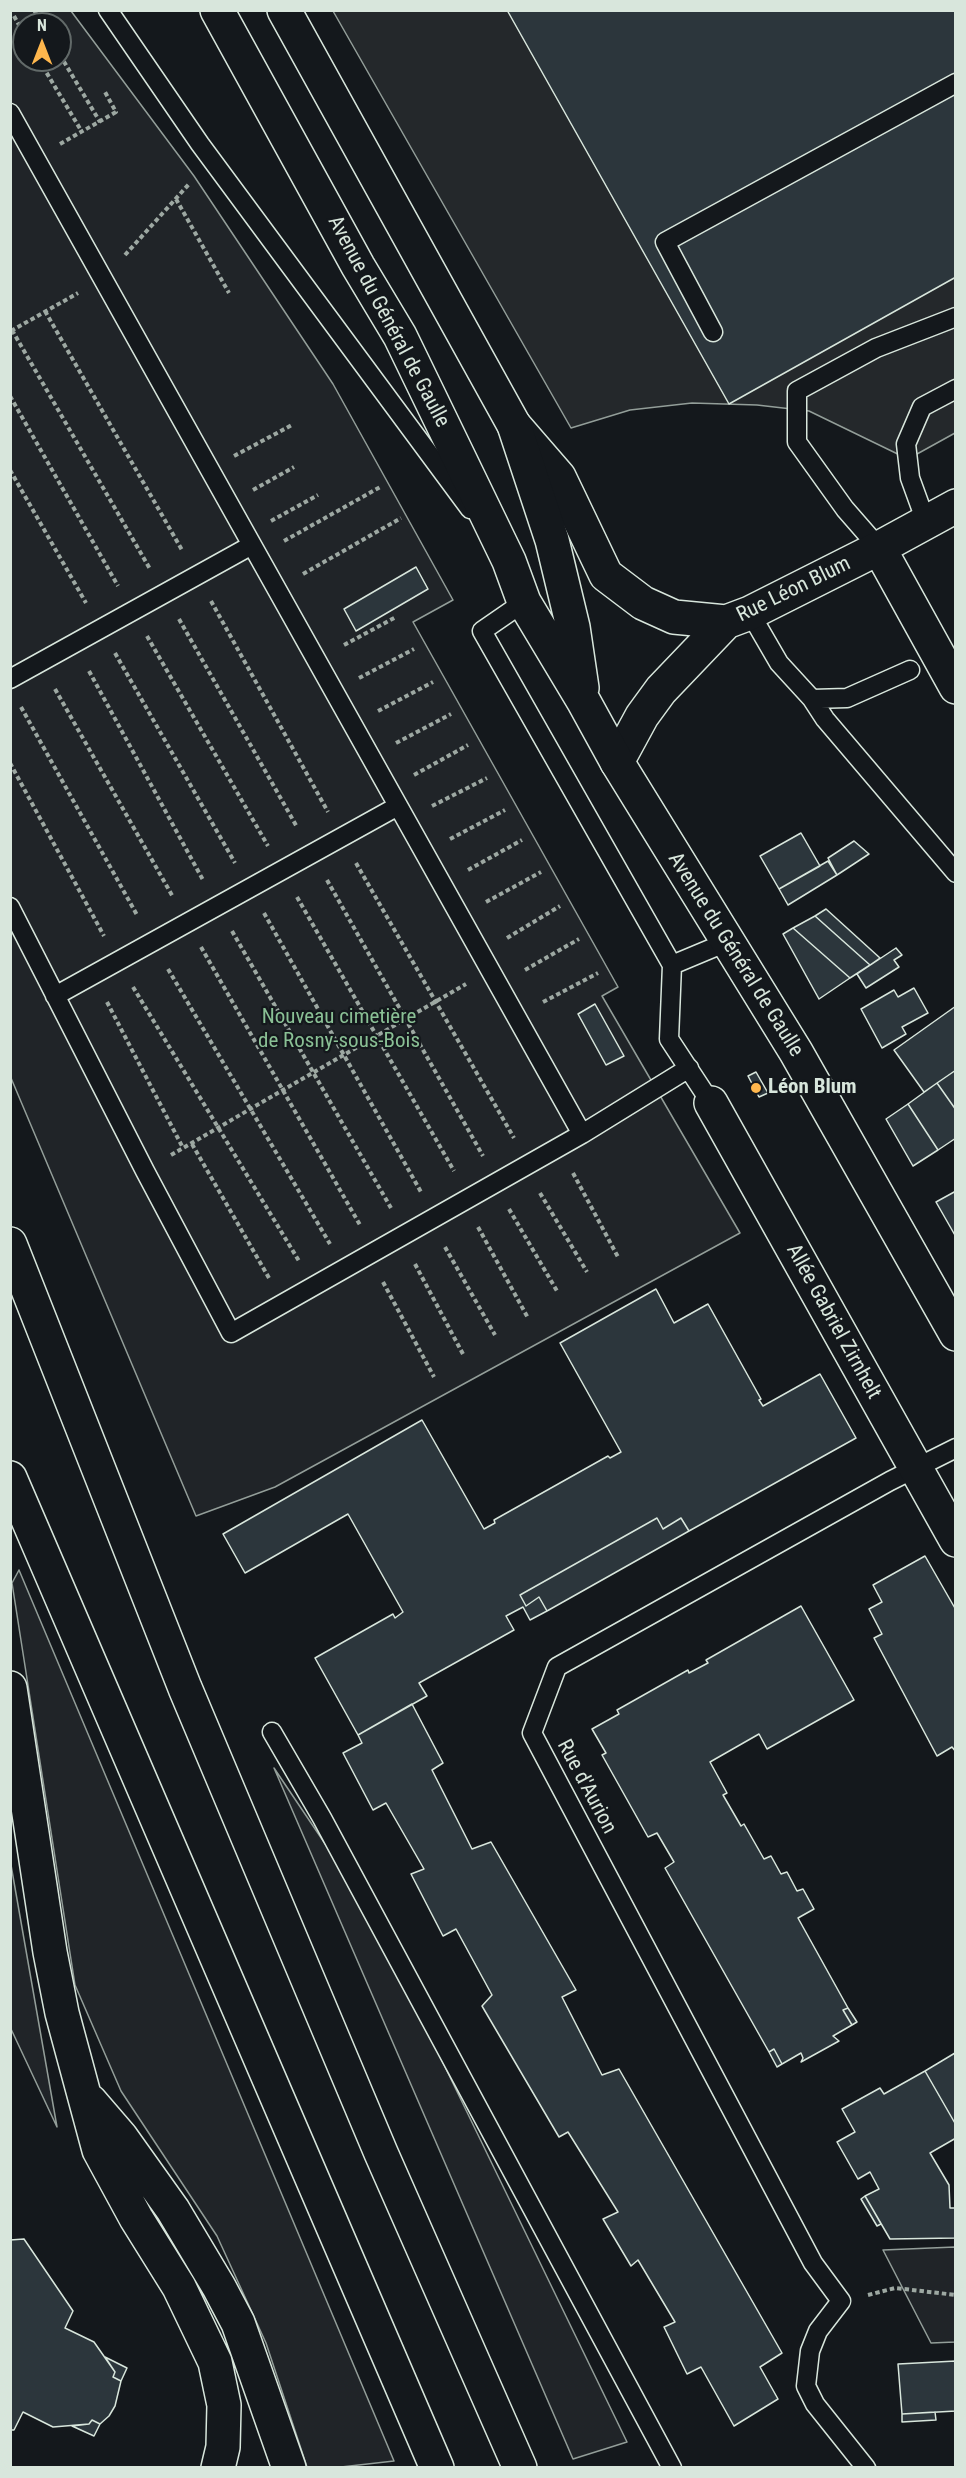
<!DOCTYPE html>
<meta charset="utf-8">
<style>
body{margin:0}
#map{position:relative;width:966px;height:2478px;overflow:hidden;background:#14181c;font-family:"Roboto Condensed",sans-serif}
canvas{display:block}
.frame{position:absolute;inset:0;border:12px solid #d8e6dc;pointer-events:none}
.north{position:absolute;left:12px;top:12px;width:60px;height:60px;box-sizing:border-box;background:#14181c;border:2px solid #626a69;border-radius:50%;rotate:0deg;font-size:16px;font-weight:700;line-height:24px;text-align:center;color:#d8e6dc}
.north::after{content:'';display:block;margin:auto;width:21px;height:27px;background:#ffb74d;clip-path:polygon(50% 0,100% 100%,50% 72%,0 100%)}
</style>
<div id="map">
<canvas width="966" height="2478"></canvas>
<div class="frame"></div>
<div class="north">N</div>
</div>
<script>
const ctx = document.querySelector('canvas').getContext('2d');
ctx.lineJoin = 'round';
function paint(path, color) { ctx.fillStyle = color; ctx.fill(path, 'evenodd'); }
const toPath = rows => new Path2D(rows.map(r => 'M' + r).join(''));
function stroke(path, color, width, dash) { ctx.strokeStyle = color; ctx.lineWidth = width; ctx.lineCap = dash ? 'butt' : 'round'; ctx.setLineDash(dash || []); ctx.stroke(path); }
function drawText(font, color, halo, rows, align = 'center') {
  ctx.font = font + ' "Roboto Condensed",sans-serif'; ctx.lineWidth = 4.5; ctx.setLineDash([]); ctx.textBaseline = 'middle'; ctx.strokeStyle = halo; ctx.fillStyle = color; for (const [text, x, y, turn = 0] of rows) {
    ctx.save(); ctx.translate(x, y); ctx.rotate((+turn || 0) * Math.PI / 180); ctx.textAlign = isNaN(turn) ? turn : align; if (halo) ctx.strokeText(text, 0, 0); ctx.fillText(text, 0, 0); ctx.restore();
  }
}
const green = toPath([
 [10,11,71,11,194,176,333,384,453,600,413,622,618,987,602,996,740,1233,275,1487,196,1516,11,1078,10,11],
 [24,24,60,24,60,60,24,60,24,24],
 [19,1570,394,2461,341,2467,307,2467,266,2343,217,2236,121,2091,75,1985,12,1583,19,1570],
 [274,1768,367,1906,627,2442,573,2459,274,1768],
 [10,1865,11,1865,57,2127,11,2029,10,1865],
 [955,2247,955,2342,931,2343,883,2250,955,2247]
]);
paint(green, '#202428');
stroke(green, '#939e99', 1.5);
const parking = toPath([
 [333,11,955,11,955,433,908,459,809,411,757,405,692,403,630,410,571,428,333,11]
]);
paint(parking, '#24282b');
stroke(parking, '#939e99', 1.5);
const building = toPath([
 [507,10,956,10,956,277,729,404,507,10],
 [416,567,428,589,356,631,344,609,416,567],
 [801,833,820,866,779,889,760,856,801,833],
 [854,841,869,854,837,875,828,858,854,841],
 [828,861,837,875,788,905,779,889,828,861],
 [826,909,880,958,870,965,815,916,826,909],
 [815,916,870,965,850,978,793,928,815,916],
 [793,928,850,978,819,999,783,934,793,928],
 [896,948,902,955,894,960,899,967,866,988,857,974,896,948],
 [914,988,928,1013,902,1027,906,1034,882,1048,861,1009,894,990,898,997,914,988],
 [595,1004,624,1056,606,1065,578,1014,595,1004],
 [956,1006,956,1070,924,1092,894,1050,956,1006],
 [956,1070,956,1110,937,1083,956,1070],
 [756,1072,768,1093,759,1097,748,1076,756,1072],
 [937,1083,956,1110,956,1138,938,1150,908,1104,937,1083],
 [908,1104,938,1150,913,1166,886,1119,908,1104],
 [956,1191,956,1237,936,1202,956,1191],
 [656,1289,674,1323,708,1304,761,1399,759,1400,763,1406,820,1374,856,1438,689,1531,681,1518,663,1529,657,1518,520,1595,526,1606,539,1597,547,1611,530,1620,523,1607,506,1616,514,1630,419,1683,427,1696,358,1735,315,1658,393,1614,395,1618,403,1612,348,1514,245,1573,223,1534,422,1420,484,1529,495,1523,494,1520,608,1456,610,1458,621,1452,560,1343,656,1289],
 [657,1518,663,1529,681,1518,689,1531,547,1611,539,1597,526,1606,520,1595,657,1518],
 [925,1556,956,1610,956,1752,952,1747,937,1756,874,1638,882,1634,869,1609,882,1602,873,1585,925,1556],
 [801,1606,854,1700,767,1749,759,1734,710,1762,727,1793,723,1795,741,1826,744,1824,764,1859,771,1856,781,1874,787,1872,797,1891,803,1889,814,1909,798,1918,848,2008,843,2010,852,2025,833,2036,839,2041,801,2062,803,2058,801,2053,782,2064,774,2049,769,2052,665,1868,674,1862,657,1833,648,1837,602,1755,606,1753,592,1729,619,1714,617,1710,688,1670,689,1673,708,1663,706,1660,801,1606],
 [412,1704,443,1763,432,1770,472,1849,491,1842,576,1990,562,1997,602,2075,619,2069,782,2353,760,2367,778,2399,734,2426,701,2367,687,2374,664,2327,675,2322,638,2260,631,2266,603,2219,618,2212,568,2132,559,2137,482,2006,492,1995,456,1929,443,1936,411,1874,424,1869,386,1803,373,1810,343,1753,362,1743,358,1735,412,1704],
 [848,2008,857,2022,852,2025,843,2010,848,2008],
 [774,2049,782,2064,777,2067,769,2052,774,2049],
 [955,2053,956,2054,956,2125,925,2071,955,2053],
 [925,2071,956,2125,956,2138,930,2153,949,2185,950,2208,956,2208,956,2238,890,2239,865,2196,879,2189,870,2172,858,2179,837,2142,855,2132,842,2109,880,2088,884,2094,925,2071],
 [865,2196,881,2224,877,2226,861,2199,865,2196],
 [24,2239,73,2311,65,2328,94,2342,115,2372,113,2377,121,2381,115,2406,109,2416,100,2424,92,2420,89,2424,53,2427,23,2412,14,2430,10,2430,10,2240,24,2239],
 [105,2357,127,2368,121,2381,113,2377,115,2372,105,2357],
 [956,2361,956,2411,902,2414,898,2364,956,2361],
 [935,2412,936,2420,902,2422,902,2414,935,2412],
 [92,2420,100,2424,94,2436,72,2426,89,2424,92,2420]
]);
paint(building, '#2c363c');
stroke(building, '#d8e6dc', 1.5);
const service = toPath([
 [108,10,200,144,470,509],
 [10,113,582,1134,689,1068],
 [713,332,665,242,956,83],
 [926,522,910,478,906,444,922,407,956,389],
 [879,548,845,509,797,442,797,391,876,348,956,317],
 [524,602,482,631,672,965,727,942],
 [750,613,779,663,812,699,847,698,910,670],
 [10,679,252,545],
 [812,699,825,719,956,873],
 [10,907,145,1171,231,1333,582,1134],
 [672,965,669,1039,711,1103],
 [55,996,398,806],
 [272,1732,322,1818,672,2468],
 [866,2468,815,2404,806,2386,810,2351,818,2331,841,2301,813,2263,532,1733,557,1667,890,1481,956,1448]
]);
const minor = toPath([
 [514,425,559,477,606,575,643,603,674,617,726,622],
 [879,548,956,687],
 [617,762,642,716,661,690,726,622,750,613,879,548,956,506],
 [711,1103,956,1540]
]);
const primary = toPath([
 [217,10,358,266,400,336,509,561,524,602,584,702,617,762,796,1052,956,1334],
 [284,10,514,425,552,540,573,627,582,688]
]);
const motorway = toPath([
 [10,1244,185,1688,381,2153,520,2468],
 [10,1478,437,2468],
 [10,1688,50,1952,62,2013,99,2150,136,2218,179,2287,215,2362,224,2405,223,2447,218,2468],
 [90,2101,121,2137,173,2210,219,2287,238,2323,289,2468]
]);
stroke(service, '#d8e6dc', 21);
stroke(minor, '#d8e6dc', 36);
stroke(primary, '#d8e6dc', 36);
stroke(motorway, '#d8e6dc', 36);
stroke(toPath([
 [34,10,42,24],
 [14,16,24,34],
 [60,55,100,122],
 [39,60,82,132],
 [60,144,116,112,105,92],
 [176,199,229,293],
 [125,255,189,184],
 [45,311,182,550],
 [12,330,150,569],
 [11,331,78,293],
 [10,396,118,586],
 [234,456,292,425],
 [10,470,86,603],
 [253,490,294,467],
 [271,521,318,495],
 [284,541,382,486],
 [303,574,401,518],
 [211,601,328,812],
 [179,619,297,827],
 [147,636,268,846],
 [344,645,396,617],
 [115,653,235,863],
 [89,671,203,880],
 [359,678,414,649],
 [55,689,173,897],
 [21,707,137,915],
 [378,711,433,682],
 [396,743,451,714],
 [10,763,104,936],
 [414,775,468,745],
 [432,806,487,778],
 [450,839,505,810],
 [356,863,514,1138],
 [468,870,522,840],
 [327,880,483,1156],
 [297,897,454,1171],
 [486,902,541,872],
 [264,913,421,1192],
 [232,931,391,1208],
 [507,938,560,906],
 [201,947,360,1225],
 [168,969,330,1244],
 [525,970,579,939],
 [133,987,299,1261],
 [107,1002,183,1148],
 [543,1002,598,973],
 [192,1144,269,1278],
 [171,1155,466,984],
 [573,1173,618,1257],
 [540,1193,587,1272],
 [509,1209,557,1291],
 [478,1227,528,1318],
 [445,1247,495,1335],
 [415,1264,464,1356],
 [383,1282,434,1377],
 [868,2295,895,2288,956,2295]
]), '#9da8a2', 4, [4.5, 3]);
stroke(service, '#14181c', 18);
stroke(minor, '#14181c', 33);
stroke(primary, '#14181c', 33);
stroke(motorway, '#14181c', 33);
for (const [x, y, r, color] of [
 [756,1088,6,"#ffb74d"]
]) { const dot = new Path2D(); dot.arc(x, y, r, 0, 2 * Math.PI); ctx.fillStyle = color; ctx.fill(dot); stroke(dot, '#14181c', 2); }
drawText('21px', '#d8e6dc', '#14181c', [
 ["Avenue du Général de Gaulle",388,322,62],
 ["Rue Léon Blum",794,590,-26],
 ["Avenue du Général de Gaulle",735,955,58],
 ["Allée Gabriel Zirnhelt",833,1322,61],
 ["Rue d'Aurion",586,1787,62]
]);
drawText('21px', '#8ac095', '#14181c', [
 ["Nouveau cimetière",339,1018],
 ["de Rosny-sous-Bois",339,1042]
]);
drawText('bold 21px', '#d8e6dc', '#14181c', [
 ["Léon Blum",768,1088]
], 'left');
</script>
